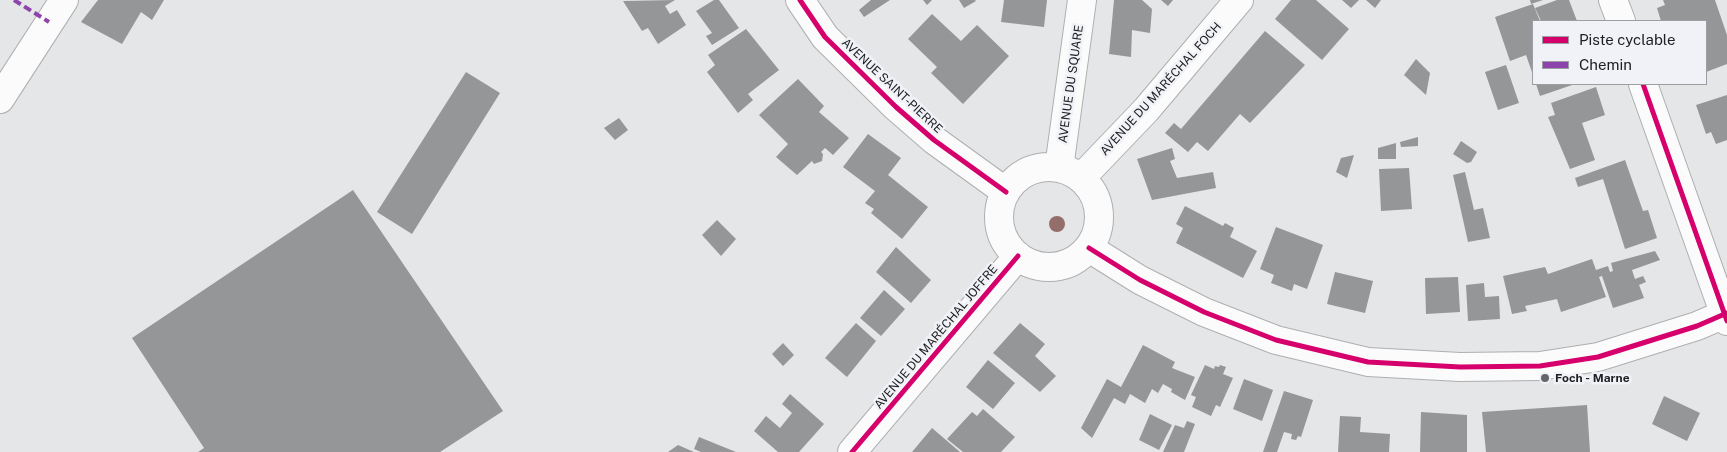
<!DOCTYPE html>
<meta charset="utf-8">
<style>
body{margin:0}
#map{position:relative;width:1727px;height:452px;overflow:hidden;background:#e4e6e8;font-family:"Public Sans",sans-serif}
canvas{display:block}
.legend{position:absolute;left:1532px;top:20px;width:175px;height:65px;box-sizing:border-box;background:#f0f2f7;border:1px solid #9d9ea2;margin:0;padding:6px 9px;list-style:none;font-size:15px;color:#202123}
.legend li{display:flex;align-items:center;gap:10px;height:25px}
.legend b{width:25px;border:1px solid #9d9ea2}
</style>
<div id="map">
<canvas width="1727" height="452"></canvas>
<ul class="legend">
<li><b style="height:6px;background:#d6006c"></b>Piste cyclable</li>
<li><b style="height:6px;background:#8e44ad"></b>Chemin</li>
</ul>
</div>
<script>
const ctx = document.querySelector('canvas').getContext('2d');
ctx.lineJoin = 'round';
function paint(path, color) { ctx.fillStyle = color; ctx.fill(path, 'evenodd'); }
const toPath = rows => new Path2D(rows.map(r => 'M' + r).join(''));
function stroke(path, color, width, dash) { ctx.strokeStyle = color; ctx.lineWidth = width; ctx.lineCap = dash ? 'butt' : 'round'; ctx.setLineDash(dash || []); ctx.stroke(path); }
function drawText(font, color, halo, rows, align = 'center') {
  ctx.font = font + ' "Public Sans",sans-serif'; ctx.lineWidth = 5; ctx.setLineDash([]); ctx.textBaseline = 'middle'; ctx.strokeStyle = halo; ctx.fillStyle = color; for (const [text, x, y, turn = 0] of rows) {
    ctx.save(); ctx.translate(x, y); ctx.rotate((+turn || 0) * Math.PI / 180); ctx.textAlign = isNaN(turn) ? turn : align; if (halo) ctx.strokeText(text, 0, 0); ctx.fillText(text, 0, 0); ctx.restore();
  }
}
paint(toPath([
 [98,0,164,0,152,20,141,12,122,44,81,22],
 [675,0,665,6,670,14,677,10,686,25,658,44,648,28,642,31,623,1],
 [714,0,719,0,739,28,712,45,706,36,712,33,696,11],
 [871,0,890,0,864,17,859,10],
 [923,0,932,0,927,5],
 [959,0,975,0,976,1,964,8],
 [1004,0,1047,0,1044,27,1001,22],
 [1114,0,1142,0,1152,9,1150,33,1132,30,1131,57,1109,54],
 [1161,0,1173,0,1168,6],
 [1291,0,1316,0,1349,29,1322,60,1275,19],
 [1342,0,1359,0,1351,8],
 [1366,0,1381,0,1375,8],
 [1530,0,1543,0,1531,4],
 [1557,0,1569,0,1577,21,1541,21,1535,8],
 [1663,0,1715,0,1727,35,1727,64,1706,72,1706,21,1661,21,1657,8,1665,5],
 [1533,4,1540,21,1533,21,1533,75,1526,55,1510,61,1495,17],
 [932,14,961,41,977,25,1009,56,963,104,931,73,937,67,908,39],
 [746,29,779,70,748,94,753,100,738,113,707,72,715,65,708,55],
 [1265,31,1305,65,1250,123,1240,114,1208,151,1197,142,1188,152,1165,133,1174,123,1181,129],
 [1416,59,1430,73,1426,95,1404,75],
 [1506,65,1519,103,1498,110,1485,72],
 [466,72,500,93,412,234,377,212],
 [798,79,824,106,819,112,849,138,833,155,825,148,821,152,823,154,822,161,814,164,812,161,797,175,776,157,788,144,759,115],
 [1536,84,1575,84,1540,96],
 [1596,87,1605,115,1582,123,1595,160,1570,169,1548,117,1555,115,1551,103],
 [1727,95,1727,140,1716,144,1711,132,1706,134,1696,105],
 [619,118,628,130,615,140,604,128],
 [868,134,901,158,888,175,928,207,902,239,871,213,874,209,865,203,875,191,843,167],
 [1418,137,1418,146,1401,147,1400,142],
 [1461,141,1477,152,1471,162,1467,163,1453,154],
 [1396,143,1396,159,1378,159,1378,148],
 [1172,148,1175,159,1170,161,1177,178,1213,172,1216,188,1152,200,1137,159],
 [1354,155,1347,178,1336,172,1341,158],
 [1625,160,1643,211,1648,210,1657,238,1625,249,1603,179,1578,187,1575,178],
 [1409,168,1412,209,1381,211,1379,169],
 [1465,172,1474,210,1483,208,1490,238,1468,242,1453,175],
 [353,190,503,411,440,452,198,452,204,448,132,338],
 [1185,206,1223,226,1225,223,1234,228,1230,237,1257,251,1243,278,1176,243,1183,228,1176,224],
 [717,220,736,239,721,256,702,235],
 [1276,227,1323,245,1307,289,1294,284,1292,291,1271,283,1274,275,1260,269],
 [896,247,931,280,911,303,876,272],
 [1655,251,1660,260,1632,270,1635,279,1643,276,1646,282,1639,285,1644,298,1613,308,1602,276,1599,277,1606,297,1561,312,1557,299,1525,306,1527,311,1512,314,1503,276,1545,267,1548,274,1592,259,1596,270,1608,266,1610,272,1613,271,1611,263],
 [1335,272,1373,281,1365,313,1327,304],
 [1458,277,1460,312,1426,314,1425,278],
 [1484,283,1485,297,1499,296,1500,319,1468,321,1466,285],
 [884,290,905,309,881,336,860,318],
 [856,323,876,341,847,377,825,358],
 [1020,323,1045,344,1035,356,1056,376,1040,392,993,353],
 [783,343,794,355,783,366,772,354],
 [1143,345,1175,362,1172,368,1195,377,1185,400,1171,392,1172,389,1163,384,1158,393,1152,389,1145,403,1130,394,1125,404,1114,398,1092,438,1081,428,1107,379,1121,387],
 [988,360,1015,383,993,409,966,387],
 [1205,365,1214,369,1215,366,1219,367,1220,365,1226,367,1223,374,1233,378,1220,407,1216,405,1211,416,1192,407,1196,397,1191,395],
 [1244,379,1273,390,1262,421,1233,409],
 [1284,391,1313,400,1301,437,1298,436,1296,440,1291,439,1292,434,1284,432,1277,452,1263,452],
 [790,394,824,424,799,452,778,452,754,431,766,416,780,428,792,413,782,404],
 [1664,396,1700,413,1687,441,1652,424],
 [1587,405,1590,452,1486,452,1482,412],
 [983,409,1015,437,1001,452,963,452,947,439,972,412,977,416],
 [1421,412,1467,415,1467,452,1420,452],
 [1150,414,1172,425,1159,450,1139,440],
 [1340,416,1361,417,1360,432,1390,434,1389,452,1338,452],
 [1187,421,1195,424,1184,452,1163,452,1175,425,1184,428],
 [932,428,960,452,912,452],
 [699,437,736,452,701,452,694,449],
 [678,445,694,452,668,452]
]), '#949698');
const minor = toPath([
 [800,0,825,37,896,107,934,140,1006,192],
 [1613,0,1621,21],
 [1643,84,1727,321],
 [0,99,64,0],
 '999 217a50 50 0 1 1 100 0a50 50 0 1 1-100 0Z',
 [1059,168,1082,0],
 [1081,178,1146,110,1239,0],
 [1089,248,1140,280,1204,312,1276,340,1368,362,1460,367,1540,366,1598,357,1697,326,1727,313],
 [852,452,1018,256]
]);
stroke(minor, '#aeafb1', 30);
stroke(minor, '#fbfbfc', 28);
stroke(toPath([
 [14,0,49,22]
]), '#8e44ad', 4, [8, 4]);
stroke(toPath([
 [800,0,825,37,896,107,934,140,1006,192],
 [1643,84,1727,321],
 [1089,248,1140,280,1204,312,1276,340,1368,362,1460,367,1540,366,1598,357,1697,326,1727,313],
 [852,452,1018,256]
]), '#d6006c', 5);
ctx.fillStyle = '#946e69';
for (const [x, y] of [
 [1057,224]
]) { ctx.beginPath(); ctx.arc(x, y, 8, 0, 2 * Math.PI); ctx.fill(); }
for (const [x, y, r, color] of [
 [1545,378,5,"#656668"]
]) { const dot = new Path2D(); dot.arc(x, y, r, 0, 2 * Math.PI); ctx.fillStyle = color; ctx.fill(dot); stroke(dot, '#f0f2f7', 2); }
drawText('12px', '#202123', '#f0f2f7', [
 ["AVENUE DU SQUARE",1071,84,-82],
 ["AVENUE SAINT-PIERRE",892,86,43],
 ["AVENUE DU MARÉCHAL FOCH",1161,89,-48],
 ["AVENUE DU MARÉCHAL JOFFRE",936,337,-50]
]);
drawText('bold 12px', '#202123', '#f0f2f7', [
 ["Foch - Marne",1555,378]
], 'left');
</script>
